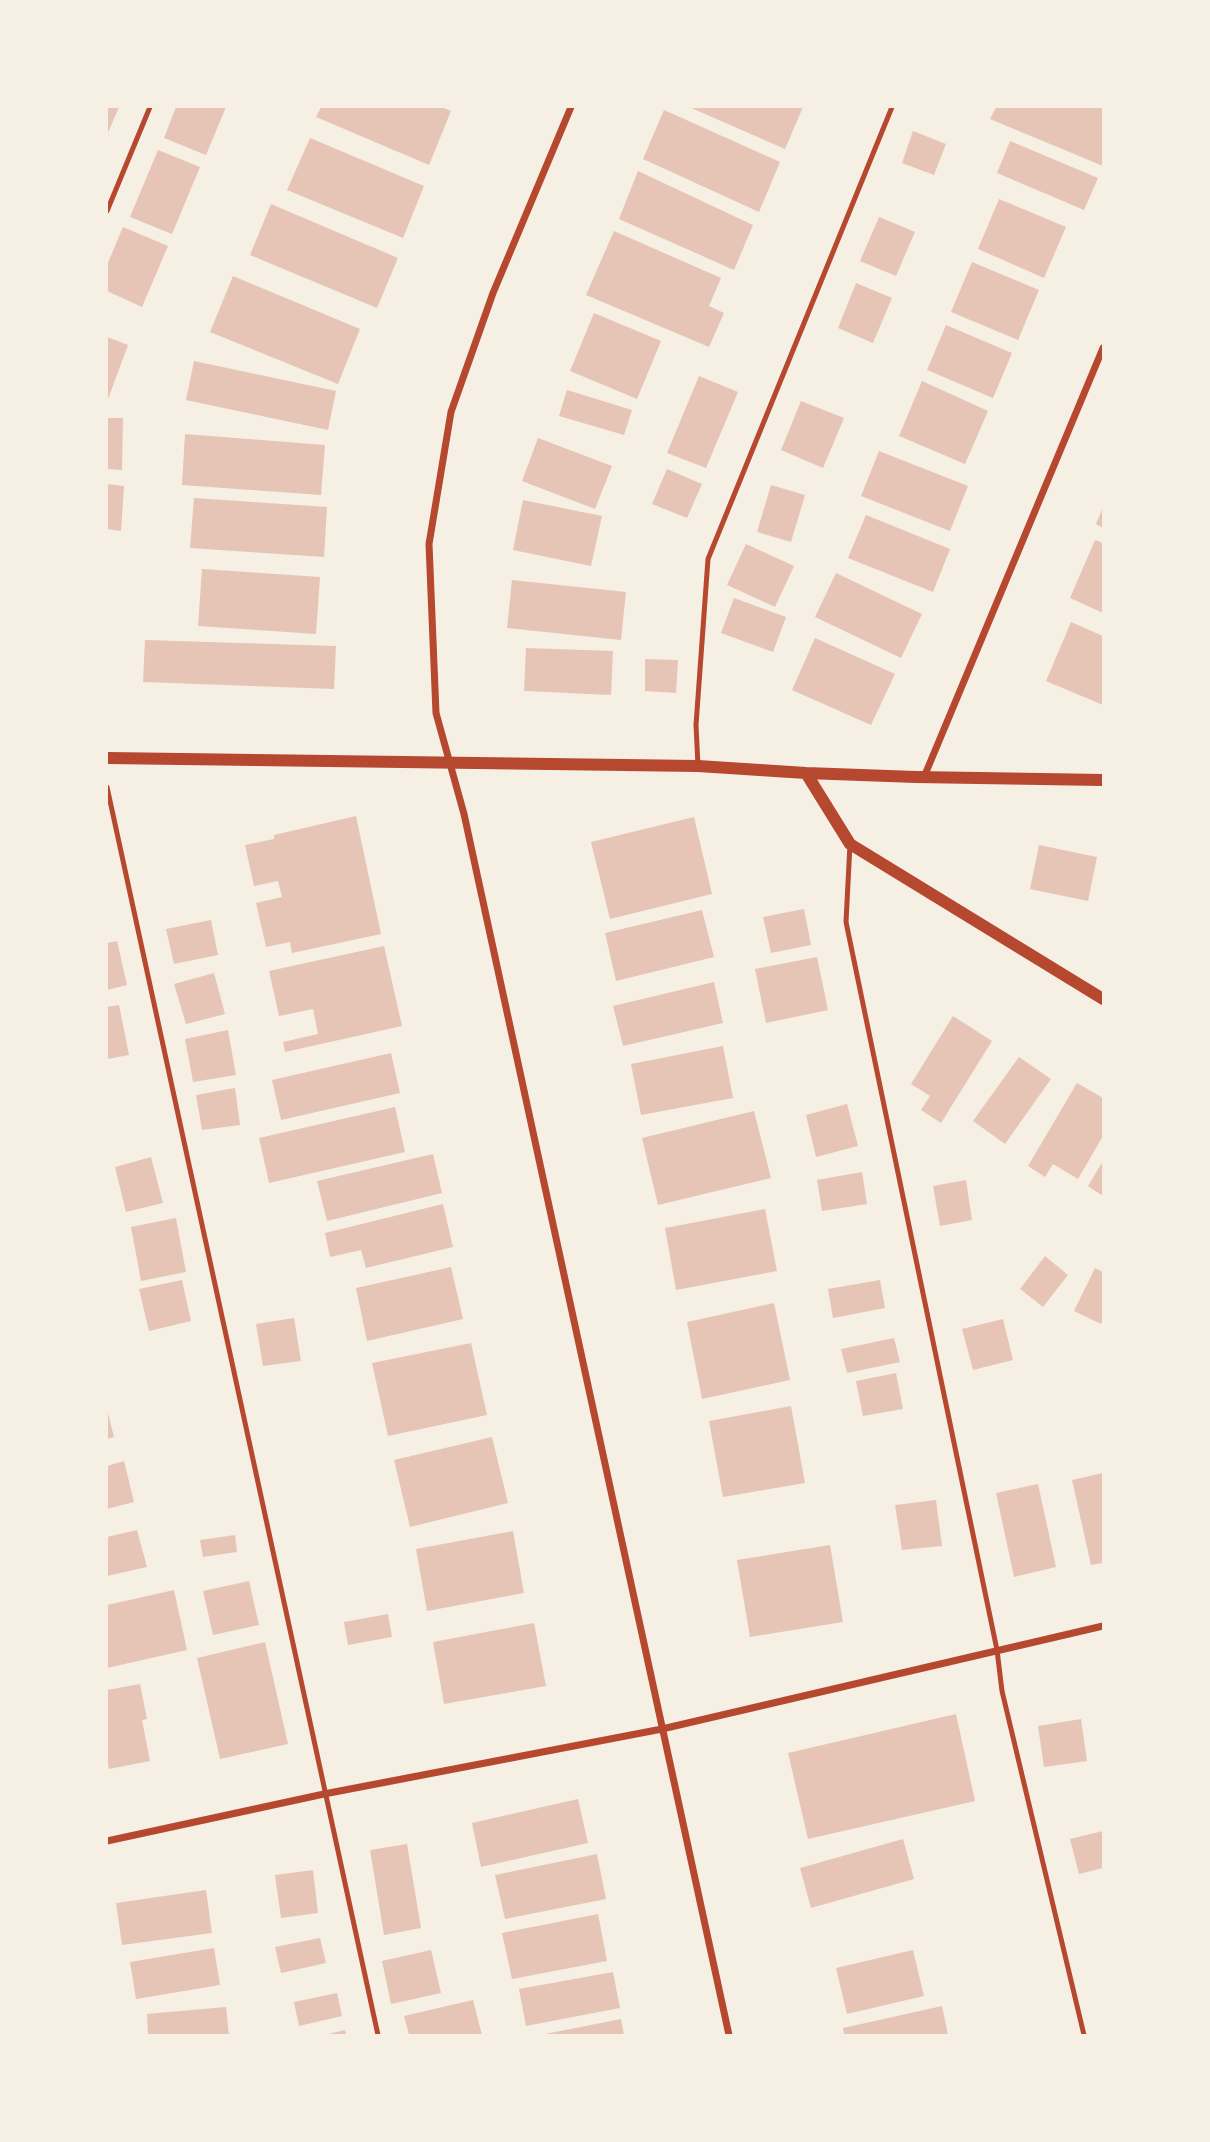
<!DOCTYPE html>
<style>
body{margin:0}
#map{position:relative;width:1210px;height:2142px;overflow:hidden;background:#f6efe4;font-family:"Roboto Condensed",sans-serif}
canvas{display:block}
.frame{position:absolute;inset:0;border:108px solid #f6efe4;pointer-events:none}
</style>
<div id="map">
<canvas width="1210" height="2142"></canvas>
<div class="frame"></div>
</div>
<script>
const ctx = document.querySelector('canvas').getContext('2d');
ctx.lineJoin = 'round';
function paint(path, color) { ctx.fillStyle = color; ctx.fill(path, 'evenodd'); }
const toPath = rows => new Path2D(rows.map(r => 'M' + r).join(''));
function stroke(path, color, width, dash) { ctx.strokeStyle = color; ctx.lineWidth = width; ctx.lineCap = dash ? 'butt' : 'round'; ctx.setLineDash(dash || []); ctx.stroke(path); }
paint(toPath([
 [107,107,119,107,107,135],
 [176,107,226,107,206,155,164,138],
 [321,107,441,107,451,111,429,165,316,117],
 [689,107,803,107,785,149],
 [996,107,1103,107,1103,166,990,119],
 [664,110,780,162,759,212,643,159],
 [913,131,946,144,934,175,902,163],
 [310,138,424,186,403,238,287,190],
 [1010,141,1098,178,1084,210,997,173],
 [158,150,200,167,172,234,130,217],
 [638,171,753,225,734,270,619,219],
 [999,199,1066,227,1044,278,978,249],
 [271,204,398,258,377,308,250,255],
 [879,217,915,232,896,276,860,261],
 [123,227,168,246,142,307,107,291,107,265],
 [614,231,721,278,709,306,724,313,709,347,586,295],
 [972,262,1039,290,1018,340,951,312],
 [233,276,360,329,338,384,210,332],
 [856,283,892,298,873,343,838,328],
 [594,313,661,341,637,399,570,371],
 [946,325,1012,353,993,398,927,370],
 [107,337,128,345,107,402],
 [194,361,336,391,328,430,186,400],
 [699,376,738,392,706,468,667,453],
 [922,381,988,411,965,464,899,436],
 [567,390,632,410,624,435,559,416],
 [801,401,844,418,823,468,781,450],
 [107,418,123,418,122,470,107,469],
 [185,434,325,445,321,495,182,485],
 [538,438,612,466,595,509,522,481],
 [879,451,968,486,950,531,861,496],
 [667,469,702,484,687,518,652,504],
 [107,484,124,486,121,531,107,529],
 [771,485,805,495,791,542,757,532],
 [194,498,327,507,324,557,190,548],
 [523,500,602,516,591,566,513,550],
 [1103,507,1103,528,1096,524],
 [866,515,950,549,933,592,848,558],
 [1095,540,1103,543,1103,613,1070,598],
 [746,544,794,566,775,607,727,585],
 [202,569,320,577,316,634,198,626],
 [836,573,922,614,901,658,815,617],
 [512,580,626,592,621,640,507,628],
 [734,598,786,617,773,652,721,633],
 [1071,622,1103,636,1103,705,1046,681],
 [815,638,895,674,871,725,792,690],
 [145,640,336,646,334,689,143,682],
 [526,648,613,651,611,695,524,691],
 [645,659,678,660,676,693,645,691],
 [356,816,381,934,292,953,290,942,266,947,256,903,282,897,278,881,254,886,245,845,274,839,274,835],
 [694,817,712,894,610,919,591,842],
 [1039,845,1097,857,1088,901,1030,889],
 [804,909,811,945,771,953,763,917],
 [702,910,714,957,616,981,605,933],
 [211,920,218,955,174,964,166,929],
 [117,941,127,985,107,990,107,943],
 [384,946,402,1026,285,1052,283,1042,318,1034,313,1009,279,1016,269,971],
 [817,957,828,1010,766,1023,755,969],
 [214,973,225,1014,186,1024,174,984],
 [714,982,723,1023,623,1046,613,1006],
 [119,1005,129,1055,107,1059,107,1007],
 [953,1016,992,1041,941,1123,921,1110,930,1096,911,1084],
 [228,1030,236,1075,193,1082,185,1039],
 [723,1046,733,1098,641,1115,631,1064],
 [391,1053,400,1093,281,1120,272,1080],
 [1019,1057,1051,1079,1005,1144,973,1121],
 [1077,1083,1103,1098,1103,1136,1078,1179,1053,1164,1045,1177,1028,1166],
 [235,1088,240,1125,202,1130,196,1095],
 [847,1104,858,1146,816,1157,806,1115],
 [395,1107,405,1152,269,1183,259,1138],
 [754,1111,771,1178,658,1205,642,1138],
 [433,1154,442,1193,327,1221,317,1181],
 [151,1157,163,1203,126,1212,115,1167],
 [1103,1161,1103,1196,1088,1186],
 [862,1172,867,1204,822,1211,817,1180],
 [966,1180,972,1220,940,1226,933,1186],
 [443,1204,453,1247,366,1268,361,1250,330,1257,325,1233],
 [765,1209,777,1271,676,1290,665,1228],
 [176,1218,186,1272,141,1281,131,1227],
 [1045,1256,1068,1275,1043,1307,1020,1289],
 [451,1267,463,1319,367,1341,356,1288],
 [1095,1268,1103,1272,1103,1319,1101,1324,1074,1311],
 [182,1280,191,1321,149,1331,139,1289],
 [880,1280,885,1308,833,1318,828,1289],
 [774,1303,790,1380,702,1399,687,1322],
 [294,1318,301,1361,263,1366,256,1324],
 [1003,1319,1013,1360,973,1370,962,1329],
 [894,1338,900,1362,847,1373,841,1349],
 [471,1343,487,1415,388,1436,372,1363],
 [896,1373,903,1409,863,1416,856,1381],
 [791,1406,805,1483,723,1497,709,1421],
 [107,1409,114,1437,107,1439],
 [492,1437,508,1503,410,1527,394,1460],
 [124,1461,134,1502,107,1509,107,1466],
 [1103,1473,1103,1563,1091,1565,1072,1480],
 [1038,1484,1056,1567,1014,1577,996,1493],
 [936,1500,942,1546,902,1550,895,1505],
 [137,1530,147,1567,107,1576,107,1537],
 [513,1531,524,1593,427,1611,416,1549],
 [235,1535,237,1552,203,1557,200,1540],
 [830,1545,843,1622,750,1637,737,1560],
 [249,1581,259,1625,213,1635,203,1591],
 [174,1590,187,1650,107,1668,107,1605],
 [388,1614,392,1637,348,1645,344,1622],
 [534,1623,546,1686,444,1704,433,1642],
 [265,1642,288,1744,220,1759,197,1658],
 [140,1684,147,1719,142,1720,150,1761,109,1769,107,1759,107,1690],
 [956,1714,975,1801,808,1839,788,1753],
 [1081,1719,1087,1761,1044,1767,1038,1726],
 [578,1799,588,1843,481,1867,472,1823],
 [1103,1831,1103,1868,1079,1874,1070,1839],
 [903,1839,914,1879,811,1908,800,1868],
 [407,1844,421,1928,384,1935,370,1850],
 [597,1854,606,1899,505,1919,495,1875],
 [313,1870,318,1913,281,1918,275,1875],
 [206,1890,212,1933,122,1945,116,1903],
 [598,1914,607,1961,512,1979,502,1933],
 [320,1938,326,1963,281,1973,275,1947],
 [214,1948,220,1985,136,1999,130,1962],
 [431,1950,441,1993,391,2004,382,1961],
 [913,1950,924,1996,847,2014,836,1968],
 [613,1972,620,2008,526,2026,519,1989],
 [337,1993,342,2016,299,2026,294,2002],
 [473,2000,482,2035,409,2035,404,2016],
 [942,2006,948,2035,844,2035,843,2028],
 [226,2007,229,2035,148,2035,147,2014],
 [621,2019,624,2035,545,2035,545,2034],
 [345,2030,346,2035,329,2035,329,2034]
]), '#e6c5b7');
stroke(toPath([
 [107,211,150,107],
 [698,766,696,725,708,559,892,107],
 [107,787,378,2035],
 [850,844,846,922,997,1650,1002,1691,1084,2035]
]), '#b5482f', 5);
stroke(toPath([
 [571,107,493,293,451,412,429,544,436,713,464,814,729,2035],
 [924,777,1103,348],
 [107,1841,324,1794,662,1729,1103,1626]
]), '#b5482f', 7);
stroke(toPath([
 [107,758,698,766,806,773,916,777,1103,780],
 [806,773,850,844,1103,999]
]), '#b5482f', 12);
</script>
